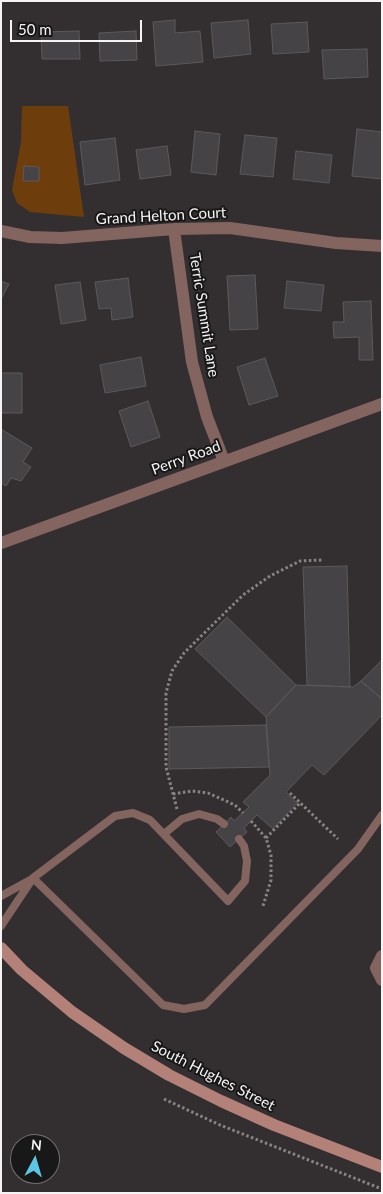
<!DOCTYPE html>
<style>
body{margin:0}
#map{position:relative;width:383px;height:1194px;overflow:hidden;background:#332f30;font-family:Lato,sans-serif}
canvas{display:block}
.frame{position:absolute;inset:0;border:2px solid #f5f3f3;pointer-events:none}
.north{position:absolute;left:10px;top:1134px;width:50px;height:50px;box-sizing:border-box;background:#191818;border:1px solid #717070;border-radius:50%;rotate:6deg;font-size:14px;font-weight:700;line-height:20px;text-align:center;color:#f5f3f3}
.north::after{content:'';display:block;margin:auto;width:18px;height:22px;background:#5ac8e5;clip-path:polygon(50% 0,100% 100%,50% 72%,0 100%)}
.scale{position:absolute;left:10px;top:20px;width:132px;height:22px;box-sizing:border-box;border:2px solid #f5f3f3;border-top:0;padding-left:6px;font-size:15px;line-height:18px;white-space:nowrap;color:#f5f3f3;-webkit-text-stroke:4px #191818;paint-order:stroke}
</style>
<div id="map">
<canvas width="383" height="1194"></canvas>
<div class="frame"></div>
<div class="north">N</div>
<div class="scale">50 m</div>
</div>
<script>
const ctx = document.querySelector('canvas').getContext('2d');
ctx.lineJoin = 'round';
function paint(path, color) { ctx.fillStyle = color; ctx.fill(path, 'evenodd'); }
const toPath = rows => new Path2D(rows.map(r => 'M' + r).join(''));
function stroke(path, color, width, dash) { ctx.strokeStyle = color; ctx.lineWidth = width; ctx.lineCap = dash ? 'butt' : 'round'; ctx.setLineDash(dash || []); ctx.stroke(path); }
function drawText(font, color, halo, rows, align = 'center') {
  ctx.font = font + ' Lato,sans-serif'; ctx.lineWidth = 4; ctx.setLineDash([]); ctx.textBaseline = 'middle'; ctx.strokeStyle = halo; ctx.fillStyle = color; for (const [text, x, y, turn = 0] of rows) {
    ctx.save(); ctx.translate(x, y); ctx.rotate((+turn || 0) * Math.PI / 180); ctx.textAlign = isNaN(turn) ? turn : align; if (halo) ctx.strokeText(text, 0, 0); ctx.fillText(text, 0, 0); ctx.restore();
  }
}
paint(toPath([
 [22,106,68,106,84,217,30,212,17,203,12,190,21,142]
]), '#6e3d0c');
const building = toPath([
 [175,20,175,33,200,31,203,62,156,66,153,22,175,20],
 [248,20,251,54,214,58,211,23,248,20],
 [307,22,309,52,273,54,271,24,307,22],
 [79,31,80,59,42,59,41,32,79,31],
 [136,31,137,60,100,61,99,33,136,31],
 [367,49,368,77,324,79,322,50,367,49],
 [357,129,382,132,382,179,352,176,357,129],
 [195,131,220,134,216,175,191,172,195,131],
 [245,135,277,138,273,177,240,174,245,135],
 [115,138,120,180,85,185,80,142,115,138],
 [167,146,171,175,140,179,136,150,167,146],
 [296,151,332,155,329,183,293,179,296,151],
 [24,166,39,167,39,181,23,181,24,166],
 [255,275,258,329,230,330,227,276,255,275],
 [128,278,133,317,112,320,111,308,99,309,95,282,128,278],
 [1,281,9,284,1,299,1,281],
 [287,281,324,285,321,311,284,308,287,281],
 [80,282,86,320,61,324,55,285,80,282],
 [371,301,373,360,359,360,359,337,334,338,333,322,344,322,343,302,371,301],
 [141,357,146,386,105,393,100,365,141,357],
 [265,358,278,396,249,405,237,367,265,358],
 [1,373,22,373,22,413,1,413,1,373],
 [148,401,160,437,131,447,119,411,148,401],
 [1,429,32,448,23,462,31,467,21,481,11,478,6,486,1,483,1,429],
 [347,566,350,687,307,685,303,567,347,566],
 [227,617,296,685,266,717,195,649,227,617],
 [382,660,382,699,361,681,382,660],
 [361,681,382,699,382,715,324,775,312,765,286,792,297,803,273,829,257,815,244,828,247,832,230,847,216,832,231,817,234,821,249,807,243,802,270,775,266,717,296,685,353,687,361,681],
 [266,725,269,767,169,769,169,727,266,725]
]);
paint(building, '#464346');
stroke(building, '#5c595c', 1);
stroke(toPath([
 [290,793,338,839],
 [173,794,192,791,208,793,235,805,243,813],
 [177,809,166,767,166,693,172,671,184,653,243,595,270,576,300,561,322,560],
 [251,821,266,838,271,855,271,880,263,906],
 [266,838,300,803],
 [164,1099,220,1125,382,1189]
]), '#878484', 3, [2.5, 2.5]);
stroke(toPath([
 [164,834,182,819,199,814,217,819,224,824],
 [239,839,244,846,247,861,245,881,228,901,150,820,133,813,115,816,33,878,163,1005,184,1009,205,1005,358,849,382,815],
 [1,896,32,879],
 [1,926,33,878]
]), '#84645f', 8);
stroke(toPath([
 [174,229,192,362,207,417,224,461],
 [1,231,30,237,62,238,174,229,230,228,336,243,382,246],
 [1,543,382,404],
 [382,956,376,968,382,980]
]), '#84645f', 12);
stroke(toPath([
 [1,948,22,970,72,1012,124,1048,169,1075,221,1101,274,1125,382,1167]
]), '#b38178', 12);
drawText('15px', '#f5f3f3', '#191818', [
 ["Grand Helton Court",161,216,-3],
 ["Terric Summit Lane",204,315,81],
 ["Perry Road",186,458,-20],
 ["South Hughes Street",213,1076,27]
]);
</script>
